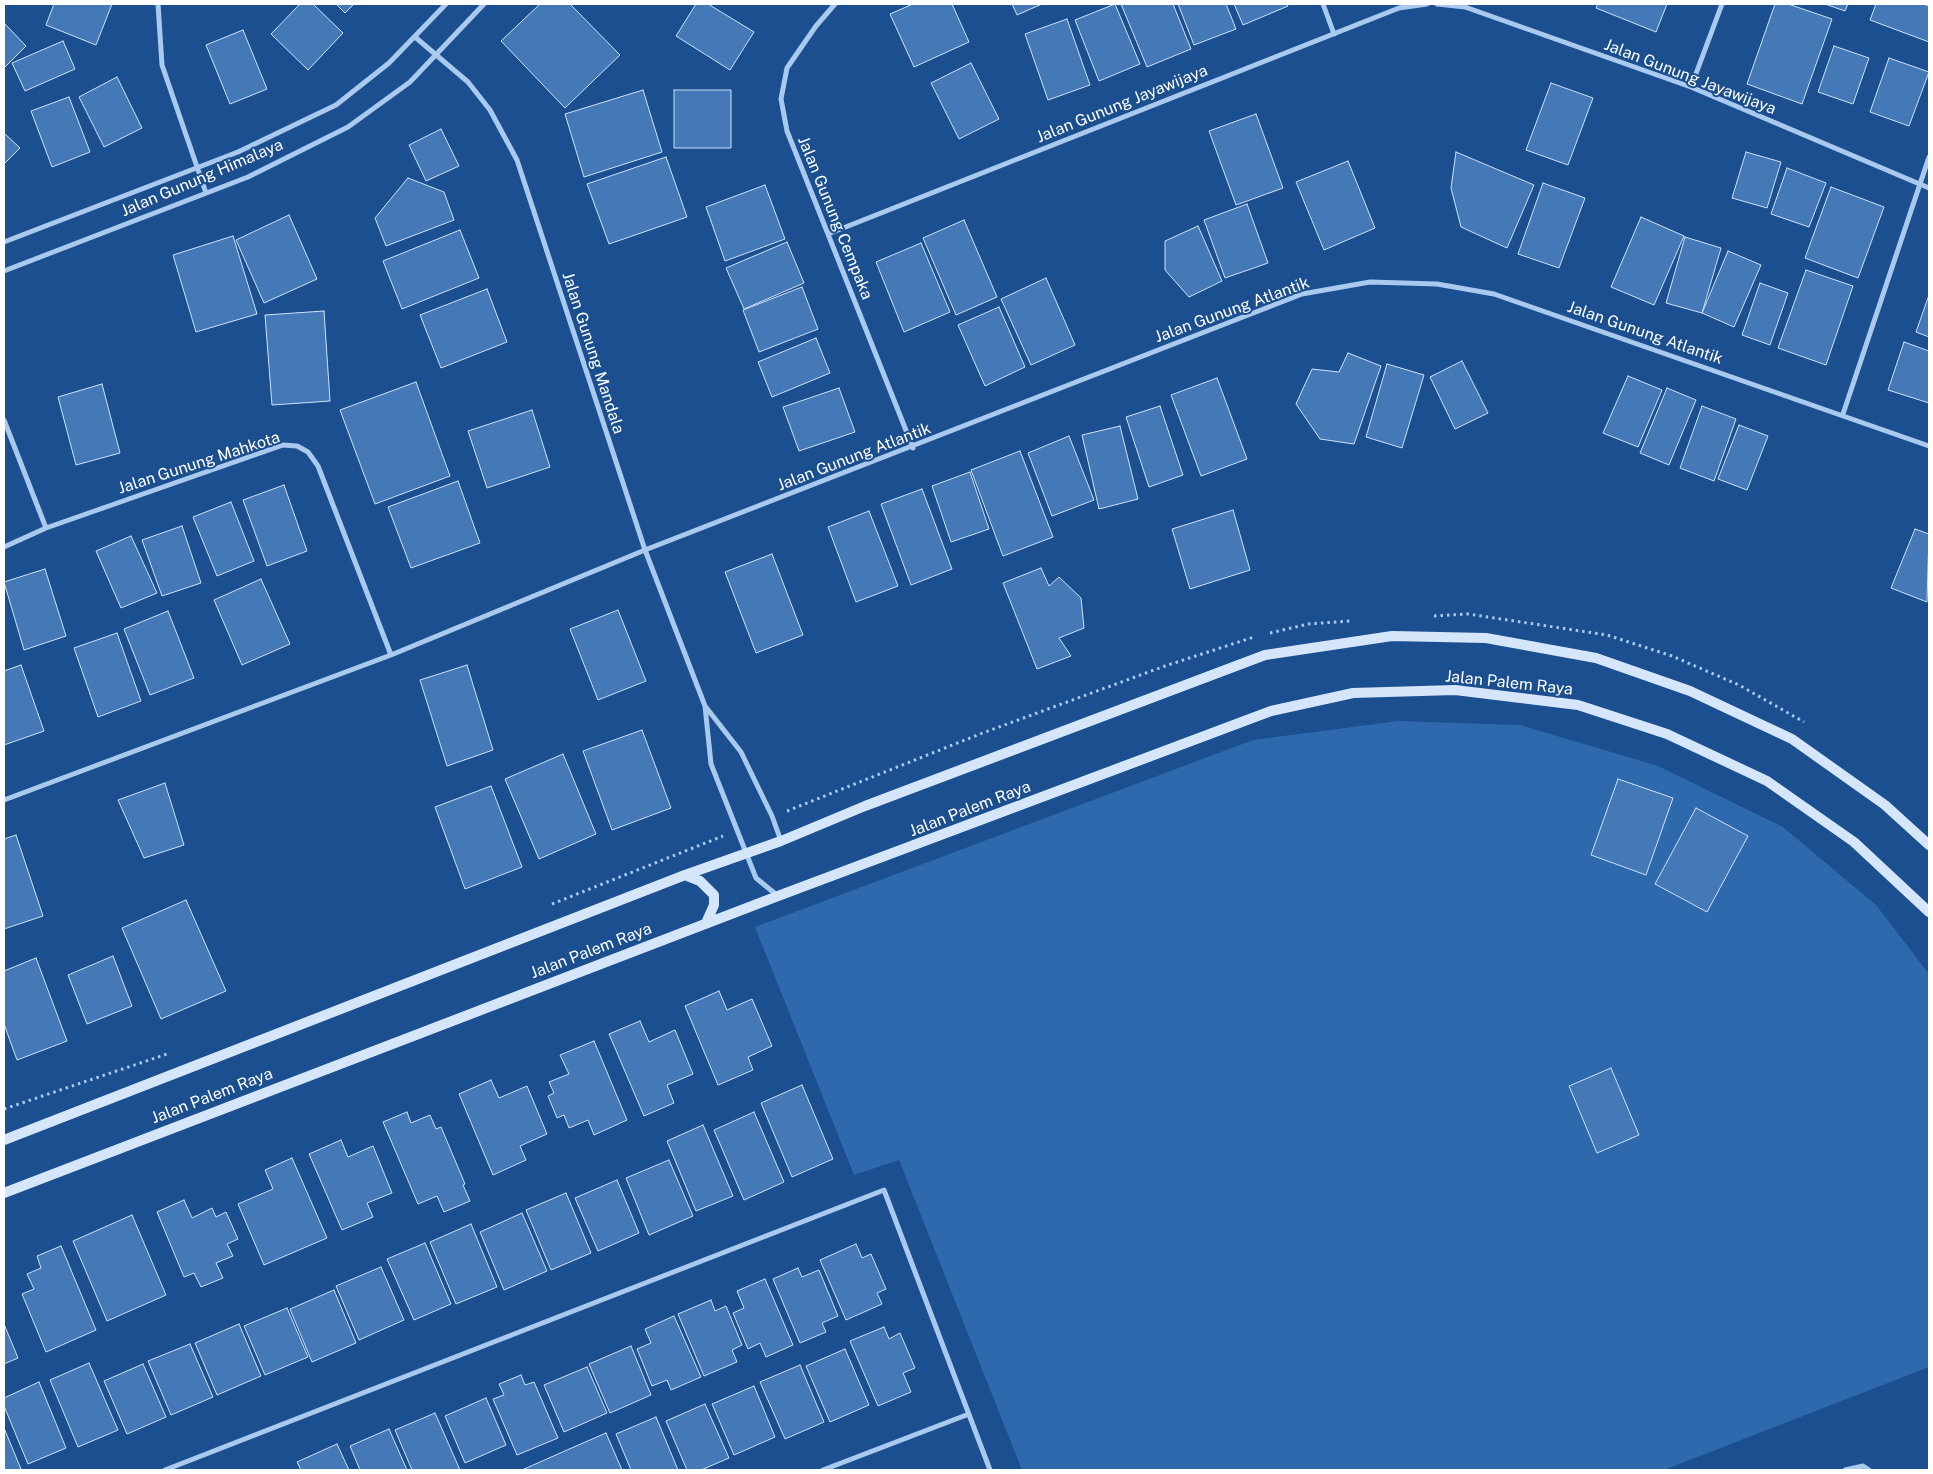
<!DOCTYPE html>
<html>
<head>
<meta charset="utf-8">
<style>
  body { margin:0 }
  #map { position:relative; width:1933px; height:1474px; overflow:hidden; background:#1b4f8f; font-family:"Public Sans",sans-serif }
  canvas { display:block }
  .frame { position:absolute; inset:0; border:5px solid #fff; pointer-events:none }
</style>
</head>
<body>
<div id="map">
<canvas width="1933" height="1474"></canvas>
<div class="frame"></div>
</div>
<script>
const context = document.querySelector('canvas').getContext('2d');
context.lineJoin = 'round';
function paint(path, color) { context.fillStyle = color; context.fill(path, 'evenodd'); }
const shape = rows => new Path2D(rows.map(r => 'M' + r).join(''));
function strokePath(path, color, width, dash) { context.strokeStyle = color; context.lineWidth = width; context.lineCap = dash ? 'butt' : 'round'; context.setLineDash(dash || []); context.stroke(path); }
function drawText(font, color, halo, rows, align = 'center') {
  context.font = font + ' "Public Sans",sans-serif'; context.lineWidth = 4; context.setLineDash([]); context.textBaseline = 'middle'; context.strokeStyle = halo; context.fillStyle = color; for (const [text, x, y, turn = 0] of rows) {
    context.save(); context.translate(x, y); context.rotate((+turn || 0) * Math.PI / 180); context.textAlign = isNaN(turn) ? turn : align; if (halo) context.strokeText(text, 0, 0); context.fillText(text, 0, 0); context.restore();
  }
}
const green = shape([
  [1398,721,1520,725,1658,766,1783,827,1876,905,1929,974,1929,1367,1664,1470,1022,1470,899,1160,854,1175,755,927,1253,740]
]);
const building = shape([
  [54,4,112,4,96,45,46,25,54,4],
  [300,4,313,4,343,33,308,70,271,34,300,4],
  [336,4,354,4,345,13,336,4],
  [540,4,570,4,620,55,565,108,501,41,540,4],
  [696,4,708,4,754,32,730,70,676,36,696,4],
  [913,4,952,4,969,42,914,67,890,14,913,4],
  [1012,4,1042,4,1017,15,1012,4],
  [1115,4,1140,64,1099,81,1075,20,1115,4],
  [1121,4,1173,4,1191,49,1147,67,1121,4],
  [1178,4,1226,4,1236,29,1194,45,1178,4],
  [1234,4,1287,4,1288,6,1243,25,1234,4],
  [1598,4,1667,4,1656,32,1596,8,1598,4],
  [1775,4,1788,4,1832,19,1802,104,1747,84,1775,4],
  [1825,4,1848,4,1845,11,1825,4],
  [1876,4,1923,4,1929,6,1929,42,1870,20,1876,4],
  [1067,19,1090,85,1048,100,1025,34,1067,19],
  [5,24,26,46,4,68,4,26,5,24],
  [243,30,267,89,230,104,206,45,243,30],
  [63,41,75,69,25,91,12,63,63,41],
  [1834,46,1869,58,1853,104,1818,92,1834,46],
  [1889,58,1929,72,1909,126,1870,112,1889,58],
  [971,63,999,119,959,139,931,83,971,63],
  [117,77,142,128,104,147,79,97,117,77],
  [1551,83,1593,98,1568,165,1526,150,1551,83],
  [643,90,662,152,584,177,565,114,643,90],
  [674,90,731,90,731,148,674,148,674,90],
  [69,97,90,152,52,167,31,111,69,97],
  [1256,114,1283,188,1236,205,1209,131,1256,114],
  [441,129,459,166,426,181,409,145,441,129],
  [4,133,20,148,4,164,4,133],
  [1456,152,1534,185,1507,248,1461,227,1451,188,1456,152],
  [1746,152,1781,162,1767,208,1732,198,1746,152],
  [666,157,687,217,609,244,587,184,666,157],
  [1348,161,1375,228,1324,250,1296,182,1348,161],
  [1787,168,1826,183,1809,227,1771,214,1787,168],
  [408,178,444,192,454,220,386,246,375,218,408,178],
  [1543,183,1585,198,1559,268,1518,254,1543,183],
  [765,185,785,239,725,261,706,207,765,185],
  [1831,187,1884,207,1858,278,1805,258,1831,187],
  [1247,204,1268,263,1225,278,1204,220,1247,204],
  [289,215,317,279,264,303,236,240,289,215],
  [1641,217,1684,236,1654,305,1611,287,1641,217],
  [964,220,997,297,956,315,923,238,964,220],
  [1198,226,1222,281,1189,297,1165,270,1165,241,1198,226],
  [460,230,479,278,402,309,383,261,460,230],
  [233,236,257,314,196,332,173,255,233,236],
  [1685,237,1721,248,1702,313,1666,303,1685,237],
  [787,242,804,283,744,309,726,268,787,242],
  [921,243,950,312,904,332,876,262,921,243],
  [1728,251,1761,265,1734,327,1702,313,1728,251],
  [1806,270,1853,286,1826,365,1778,348,1806,270],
  [1046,278,1075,345,1031,365,1001,299,1046,278],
  [1760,283,1788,293,1770,345,1742,335,1760,283],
  [802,287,818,329,759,352,743,310,802,287],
  [487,289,507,342,441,368,420,315,487,289],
  [1929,295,1929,337,1916,332,1929,295],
  [999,307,1025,367,985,386,958,325,999,307],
  [324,311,330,401,272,405,265,315,324,311],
  [816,338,830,373,772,397,758,362,816,338],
  [1904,342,1929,351,1929,403,1888,390,1904,342],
  [1348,353,1381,366,1354,444,1320,439,1296,404,1312,369,1339,372,1348,353],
  [1462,361,1488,413,1455,429,1430,377,1462,361],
  [1387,364,1424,375,1402,448,1366,437,1387,364],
  [1628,376,1662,390,1638,447,1603,433,1628,376],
  [1217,378,1247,459,1201,476,1171,395,1217,378],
  [416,382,450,476,375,504,340,410,416,382],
  [102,384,120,453,76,465,58,397,102,384],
  [839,388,855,432,799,451,783,407,839,388],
  [1667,388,1696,400,1669,465,1640,453,1667,388],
  [1160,406,1183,475,1149,487,1126,417,1160,406],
  [1702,406,1736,419,1714,481,1680,468,1702,406],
  [532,410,550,467,487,488,468,431,532,410],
  [1739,425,1768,436,1747,490,1718,479,1739,425],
  [1120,426,1138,499,1099,509,1082,435,1120,426],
  [1069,436,1094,500,1052,516,1028,453,1069,436],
  [1020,451,1053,537,1003,556,971,470,1020,451],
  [970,472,989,529,951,542,932,486,970,472],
  [458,481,480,543,411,568,388,507,458,481],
  [284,485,307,551,267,566,243,500,284,485],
  [922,489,952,569,911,585,881,504,922,489],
  [231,502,254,561,217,576,193,517,231,502],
  [1233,510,1250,570,1190,589,1172,529,1233,510],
  [869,511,898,586,856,602,828,527,869,511],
  [182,526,201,583,162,596,142,540,182,526],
  [1915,529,1929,534,1927,602,1891,588,1915,529],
  [131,536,157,593,121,608,96,551,131,536],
  [772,554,803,635,756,653,725,572,772,554],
  [1041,568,1049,586,1059,577,1081,598,1084,628,1059,638,1071,656,1037,669,1003,583,1041,568],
  [45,569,66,636,24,650,4,582,45,569],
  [261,579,290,644,242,665,214,600,261,579],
  [618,610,646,681,598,700,570,629,618,610],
  [168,611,194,678,150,695,124,629,168,611],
  [117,633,141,701,98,717,74,648,117,633],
  [21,665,44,731,4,745,4,671,21,665],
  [467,665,493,750,447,766,420,680,467,665],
  [642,730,671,808,612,830,583,751,642,730],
  [563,754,596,834,539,859,505,779,563,754],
  [1618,779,1673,798,1646,875,1591,855,1618,779],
  [165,783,184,845,144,858,118,800,165,783],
  [491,786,522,867,465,889,435,807,491,786],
  [1696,808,1748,836,1707,912,1655,884,1696,808],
  [16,835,43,916,4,929,4,839,16,835],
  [186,900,226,991,161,1019,122,928,186,900],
  [113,956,132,1006,87,1024,68,975,113,956],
  [36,958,67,1041,17,1060,4,1024,4,971,36,958],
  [719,991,727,1010,752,999,772,1046,748,1057,753,1070,718,1085,685,1006,719,991],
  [640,1021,649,1042,675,1030,693,1074,667,1085,674,1103,644,1116,609,1034,640,1021],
  [594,1041,627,1120,594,1135,588,1120,569,1128,564,1115,557,1118,548,1096,554,1093,549,1082,569,1074,560,1055,594,1041],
  [1611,1068,1639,1135,1597,1153,1569,1086,1611,1068],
  [491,1080,499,1098,527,1086,547,1134,520,1146,526,1160,493,1175,459,1094,491,1080],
  [802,1085,833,1159,792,1177,761,1103,802,1085],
  [407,1112,411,1123,430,1115,436,1129,441,1127,465,1184,463,1185,470,1201,444,1212,437,1196,418,1204,383,1122,407,1112],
  [754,1112,784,1182,744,1200,714,1130,754,1112],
  [703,1125,733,1196,696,1211,667,1141,703,1125],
  [341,1140,348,1157,373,1146,392,1193,367,1203,373,1217,342,1230,309,1154,341,1140],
  [292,1158,327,1238,264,1265,238,1204,273,1189,265,1170,292,1158],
  [669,1160,693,1216,649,1235,626,1178,669,1160],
  [617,1180,639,1233,598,1251,575,1198,617,1180],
  [566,1193,591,1253,551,1270,526,1210,566,1193],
  [184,1200,192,1218,212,1208,216,1217,226,1212,238,1239,227,1244,233,1256,216,1263,223,1278,201,1287,194,1273,184,1277,157,1212,184,1200],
  [522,1213,547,1271,504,1290,480,1232,522,1213],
  [132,1215,166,1295,107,1321,73,1241,132,1215],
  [471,1224,497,1287,456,1304,430,1242,471,1224],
  [425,1243,451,1304,414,1320,387,1259,425,1243],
  [856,1244,862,1258,871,1254,886,1289,877,1293,882,1304,846,1320,820,1260,856,1244],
  [61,1246,96,1330,46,1352,22,1294,34,1289,27,1274,41,1268,37,1256,61,1246],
  [381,1267,404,1320,359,1340,336,1286,381,1267],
  [798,1268,802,1277,819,1270,838,1316,822,1323,826,1332,800,1343,773,1279,798,1268],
  [765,1279,793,1345,766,1357,760,1343,748,1349,733,1313,744,1308,737,1291,765,1279],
  [334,1290,356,1343,312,1362,290,1309,334,1290],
  [711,1300,715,1311,726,1306,742,1345,732,1350,737,1362,704,1376,678,1314,711,1300],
  [287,1308,308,1357,265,1375,244,1326,287,1308],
  [674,1316,701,1377,671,1390,667,1380,652,1386,637,1349,651,1343,645,1329,674,1316],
  [4,1324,18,1358,4,1364,4,1324],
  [239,1324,261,1376,217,1395,195,1343,239,1324],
  [884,1327,889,1339,900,1333,915,1368,903,1373,911,1392,878,1406,850,1341,884,1327],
  [190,1344,213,1397,171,1415,148,1361,190,1344],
  [631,1346,651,1395,610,1413,589,1364,631,1346],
  [845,1349,869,1405,830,1422,806,1366,845,1349],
  [89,1363,118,1430,78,1447,50,1380,89,1363],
  [143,1364,166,1417,127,1434,104,1381,143,1364],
  [800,1365,824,1422,785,1439,760,1382,800,1365],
  [587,1367,607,1413,564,1432,544,1385,587,1367],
  [521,1375,525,1385,534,1382,558,1438,517,1455,493,1399,504,1395,499,1384,521,1375],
  [39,1382,66,1448,28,1464,4,1406,4,1398,39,1382],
  [754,1386,775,1437,734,1455,712,1404,754,1386],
  [486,1398,506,1445,465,1463,445,1416,486,1398],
  [705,1404,729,1458,701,1470,687,1470,666,1421,705,1404],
  [435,1413,460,1470,412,1470,395,1430,435,1413],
  [656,1417,678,1470,631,1470,616,1434,656,1417],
  [4,1428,21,1469,17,1470,4,1470,4,1428],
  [389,1429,407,1470,360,1470,350,1446,389,1429],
  [606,1433,622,1470,522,1470,567,1450,606,1433],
  [337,1444,349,1470,301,1470,297,1462,337,1444]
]);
const path = shape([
  [1434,616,1468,614,1607,635,1672,656,1739,685,1804,722],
  [1270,633,1308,624,1350,621],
  [787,811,980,734,1165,666,1254,637],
  [552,904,723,836],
  [4,1109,167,1054]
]);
const street = shape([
  [158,4,162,65,206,193],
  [835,4,816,26,787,68,781,99,787,131,913,448],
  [1323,4,1334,34],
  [1437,4,1465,7,1691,87,1929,188],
  [415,37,468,82,490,110,517,160,645,550,705,706,711,764,756,878,778,896],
  [1691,87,1722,4],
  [828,234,1399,8,1427,4],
  [4,242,238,152,336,105,389,63,446,4],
  [4,271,248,177,348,127,410,82,484,4],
  [1843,414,1929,157],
  [4,420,46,528],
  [4,547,46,528,283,445,297,446,308,452,318,466,391,655],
  [705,706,741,752,772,816,781,841],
  [4,800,391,655,645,550,1302,294,1370,282,1437,284,1494,294,1929,446],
  [165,1470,884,1190,990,1470],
  [823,1470,969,1414],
  [1845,1470,1863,1466,1869,1470]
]);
const secondary = shape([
  [685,875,700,881,714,895,714,905,706,923],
  [4,1140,685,875,781,841,865,806,1265,655,1392,636,1486,638,1596,658,1690,691,1792,739,1885,805,1929,845],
  [4,1193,778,896,1271,711,1353,693,1455,690,1578,705,1667,734,1767,781,1854,842,1929,912]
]);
const streetNames = [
  ["Jalan Gunung Jayawijaya",1690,77,21],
  ["Jalan Gunung Jayawijaya",1122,104,-22],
  ["Jalan Gunung Himalaya",202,178,-23],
  ["Jalan Gunung Cempaka",835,218,68],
  ["Jalan Gunung Atlantik",1232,310,-20],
  ["Jalan Gunung Atlantik",1645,333,19],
  ["Jalan Gunung Mandala",593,353,72],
  ["Jalan Gunung Atlantik",854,457,-21],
  ["Jalan Gunung Mahkota",199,463,-18],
  ["Jalan Palem Raya",1509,683,6],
  ["Jalan Palem Raya",970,809,-21],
  ["Jalan Palem Raya",591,951,-21],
  ["Jalan Palem Raya",212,1096,-21]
];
paint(green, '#2e69ad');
paint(building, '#4478b7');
strokePath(building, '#cfe3fa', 1);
strokePath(path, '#a9c9ee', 3, [2.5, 4]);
strokePath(street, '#a9c9ee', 5);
strokePath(secondary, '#d6e6fa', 10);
drawText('16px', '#fff', '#1b4f8f', streetNames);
</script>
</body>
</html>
